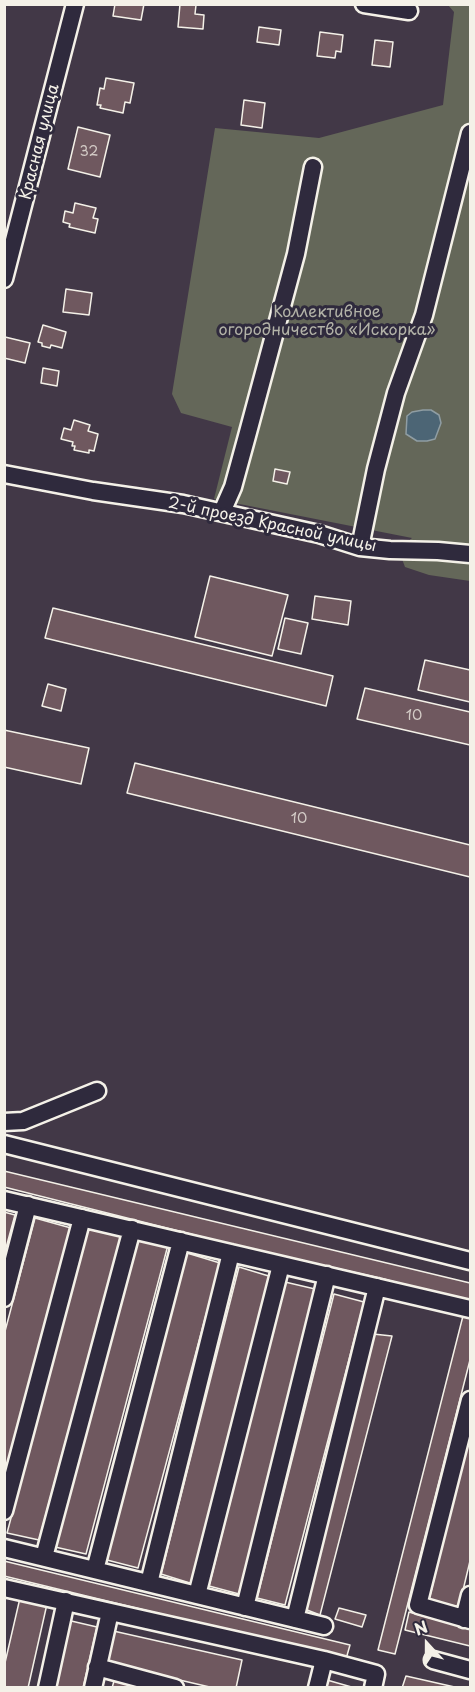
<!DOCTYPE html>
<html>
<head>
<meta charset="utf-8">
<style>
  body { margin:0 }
  #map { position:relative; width:475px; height:1692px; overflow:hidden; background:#423847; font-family:"Playpen Sans",sans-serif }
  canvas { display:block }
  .frame { position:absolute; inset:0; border:6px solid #f4f1e8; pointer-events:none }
  .north { position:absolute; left:397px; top:1614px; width:60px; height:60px; -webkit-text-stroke:4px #2f2a3d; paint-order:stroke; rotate:339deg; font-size:16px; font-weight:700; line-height:24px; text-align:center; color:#f4f1e8 }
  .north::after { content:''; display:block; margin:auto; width:21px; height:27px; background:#f4f1e8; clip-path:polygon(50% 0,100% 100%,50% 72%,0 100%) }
</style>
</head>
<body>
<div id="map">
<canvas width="475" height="1692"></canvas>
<div class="frame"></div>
<div class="north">N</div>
</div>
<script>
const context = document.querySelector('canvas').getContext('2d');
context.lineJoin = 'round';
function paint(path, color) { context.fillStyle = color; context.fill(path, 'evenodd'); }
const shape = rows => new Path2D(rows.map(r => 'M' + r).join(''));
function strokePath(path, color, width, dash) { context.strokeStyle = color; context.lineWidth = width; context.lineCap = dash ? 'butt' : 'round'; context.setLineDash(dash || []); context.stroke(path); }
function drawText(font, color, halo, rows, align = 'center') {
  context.font = font + ' "Playpen Sans",sans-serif'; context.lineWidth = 6; context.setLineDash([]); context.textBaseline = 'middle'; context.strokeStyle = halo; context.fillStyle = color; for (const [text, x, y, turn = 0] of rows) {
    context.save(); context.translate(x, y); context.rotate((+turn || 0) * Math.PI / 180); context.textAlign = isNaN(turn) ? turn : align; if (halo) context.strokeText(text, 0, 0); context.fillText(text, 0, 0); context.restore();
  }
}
const green = shape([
  [448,5,470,5,470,581,429,575,405,567,402,559,405,544,412,538,214,499,232,427,181,413,172,394,215,128,319,138,443,105,454,12]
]);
const water = shape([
  [423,410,431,410,439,415,441,423,435,439,427,441,417,441,406,434,407,416,412,412,423,410]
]);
const building = shape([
  [115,4,144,4,141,20,113,16,115,4],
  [180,4,196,5,195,14,204,15,203,29,178,27,180,4],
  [259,27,281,30,279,45,257,42,259,27],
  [320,32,343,35,341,52,336,51,335,58,317,56,320,32],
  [375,40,393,42,390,67,372,65,375,40],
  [106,78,134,83,130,103,125,102,123,113,100,108,101,105,97,105,100,88,104,89,106,78],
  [244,100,265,103,262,128,241,125,244,100],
  [78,127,110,135,100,177,68,169,78,127],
  [75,203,96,208,93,218,98,219,95,233,69,227,70,224,63,222,65,211,73,213,75,203],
  [66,289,92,293,89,315,63,312,66,289],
  [43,325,66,332,62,348,51,345,50,348,42,346,42,343,38,342,43,325],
  [5,337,30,343,25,363,4,358,5,337],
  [43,368,59,371,57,386,41,383,43,368],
  [74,420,90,425,88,431,98,434,94,451,89,450,89,453,74,450,75,446,72,446,73,442,61,439,64,428,71,430,74,420],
  [275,469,290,472,287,484,273,481,275,469],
  [210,576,288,595,272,656,195,637,210,576],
  [315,596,351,601,348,625,312,619,315,596],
  [53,608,333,676,326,706,45,638,53,608],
  [285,618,308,623,301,654,278,649,285,618],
  [425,660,470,670,470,702,418,690,425,660],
  [48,684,66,689,61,711,42,706,48,684],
  [365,688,470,712,470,745,357,719,365,688],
  [4,730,89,748,81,784,4,767,4,730],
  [135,763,470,845,470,877,127,793,135,763],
  [4,1171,470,1283,470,1303,384,1279,254,1250,4,1187,4,1171],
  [4,1212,15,1215,4,1255,4,1212],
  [35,1218,71,1228,4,1477,4,1335,35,1218],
  [88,1229,121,1236,39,1540,7,1533,88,1229],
  [139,1238,168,1245,86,1554,55,1547,139,1238],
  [187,1253,220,1263,138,1568,107,1560,187,1253],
  [239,1267,272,1277,193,1584,161,1574,239,1267],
  [285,1282,315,1289,239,1594,209,1586,285,1282],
  [334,1294,364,1302,285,1605,257,1598,334,1294],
  [464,1312,470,1314,470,1360,395,1654,378,1650,464,1312],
  [373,1334,392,1336,320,1615,302,1608,373,1334],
  [470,1430,470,1561,459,1607,429,1600,470,1430],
  [4,1561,350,1645,346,1659,4,1576,4,1561],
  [20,1598,47,1604,28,1688,4,1688,4,1667,20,1598],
  [339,1608,366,1615,362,1627,335,1619,339,1608],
  [409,1612,470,1629,470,1646,405,1630,409,1612],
  [67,1620,97,1627,83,1688,51,1688,67,1620],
  [109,1630,242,1660,236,1688,214,1688,102,1662,109,1630],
  [406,1676,459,1688,402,1688,406,1676],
  [327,1680,355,1688,325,1688,327,1680],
  [114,1681,140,1688,112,1688,114,1681]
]);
const minor = shape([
  [364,4,409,11],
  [4,279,75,4],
  [4,474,93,491,183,504,319,534,360,547,390,550,438,551,470,554],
  [222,512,233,487,247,436,296,254,313,167],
  [360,547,376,469,396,393,424,315,470,133],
  [4,1122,23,1121,97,1091],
  [4,1144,470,1261],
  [4,1200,470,1309],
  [4,1298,28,1205],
  [470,1400,418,1605,470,1620],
  [4,1511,82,1218],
  [4,1548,324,1626],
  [44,1557,132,1229],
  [95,1570,181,1241],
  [149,1583,231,1253],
  [4,1588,324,1660,376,1674,373,1688],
  [197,1595,281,1265],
  [245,1607,327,1275],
  [295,1619,377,1287],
  [464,1619,470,1595],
  [433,1660,470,1670],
  [97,1667,175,1688],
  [47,1688,66,1601],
  [93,1688,110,1612],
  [317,1688,324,1660]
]);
const numberNames = [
  ["32",89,152],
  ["10",414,716],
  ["10",299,819]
];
const streetNames = [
  ["Красная улица",40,142,-76],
  ["2-й проезд Красной улицы",272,525,12]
];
const parkNames = [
  ["Коллективное",327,313],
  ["огородничество «Искорка»",327,331]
];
paint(green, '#646759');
paint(water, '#4c6575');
strokePath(water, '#8f9da3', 1.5);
paint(building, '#6f585f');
strokePath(building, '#f4f1e8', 1.5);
strokePath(minor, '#f4f1e8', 21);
strokePath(minor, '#2f2a3d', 16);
drawText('14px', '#d3cbc6', null, numberNames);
drawText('16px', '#f4f1e8', '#2f2a3d', streetNames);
drawText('16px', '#b3b3a8', '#2f2a3d', parkNames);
</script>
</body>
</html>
